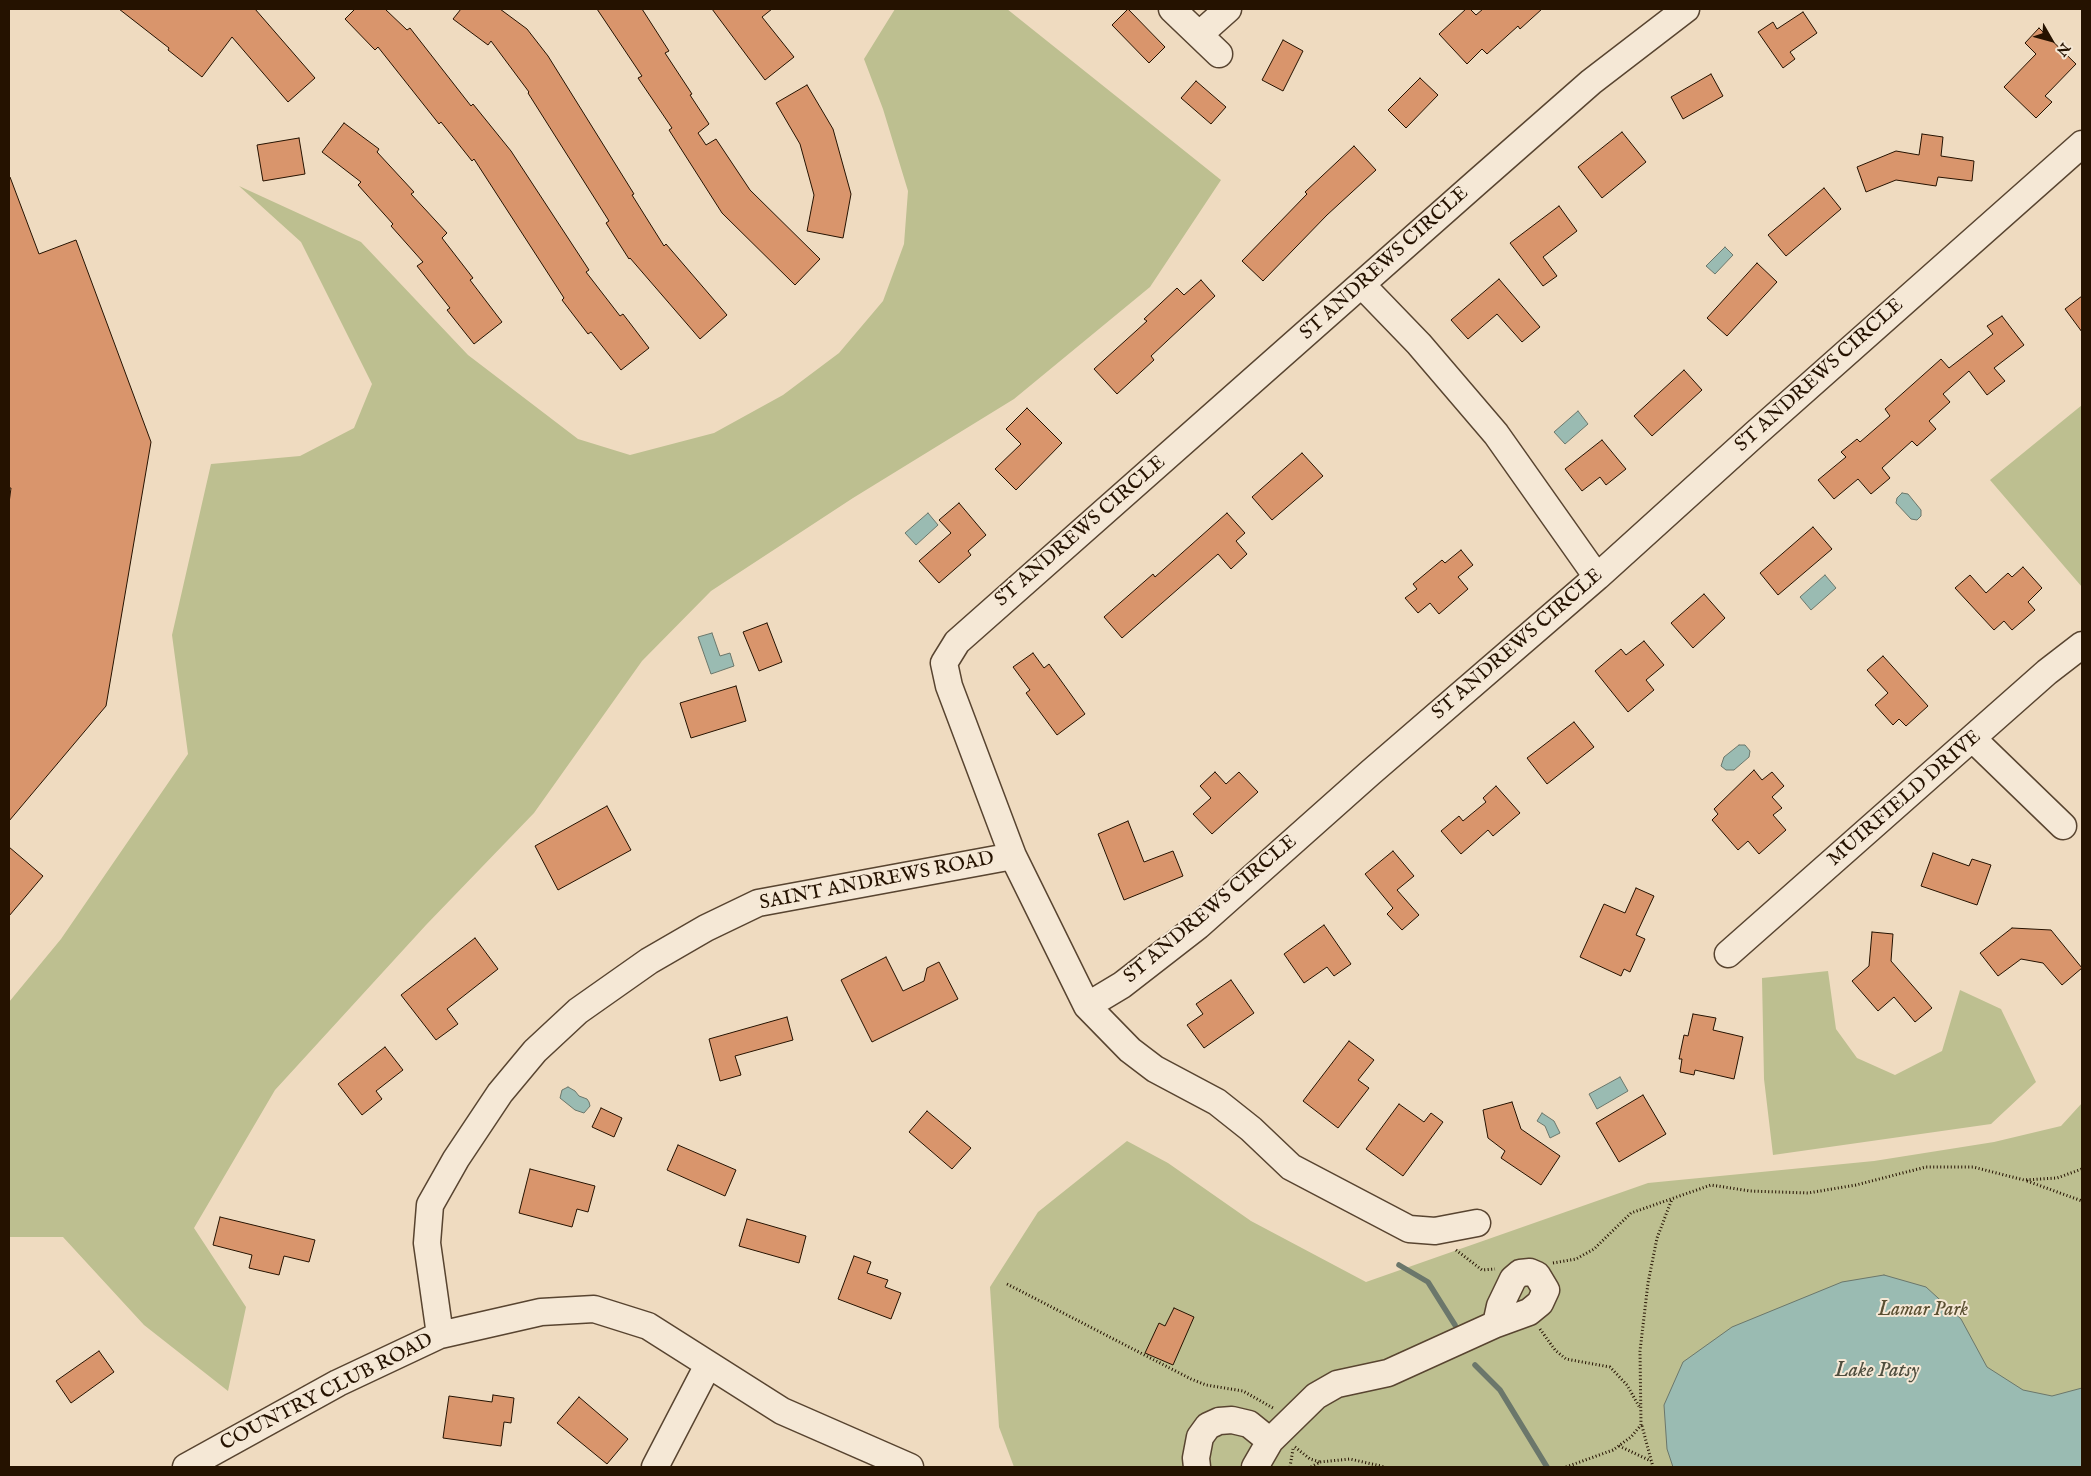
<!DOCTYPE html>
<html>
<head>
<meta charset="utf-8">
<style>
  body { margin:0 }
  #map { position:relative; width:2091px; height:1476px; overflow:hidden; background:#efdbc0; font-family:"IM FELL English",serif }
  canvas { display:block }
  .frame { position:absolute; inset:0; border:10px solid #251200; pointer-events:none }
  .north { position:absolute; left:2026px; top:15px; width:50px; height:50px; -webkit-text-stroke:4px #f5e8d6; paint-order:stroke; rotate:128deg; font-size:14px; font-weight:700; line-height:20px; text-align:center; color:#251200 }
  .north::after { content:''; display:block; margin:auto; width:18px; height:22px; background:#251200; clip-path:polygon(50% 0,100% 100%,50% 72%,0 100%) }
</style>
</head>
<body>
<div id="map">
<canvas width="2091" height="1476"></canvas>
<div class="frame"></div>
<div class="north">N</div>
</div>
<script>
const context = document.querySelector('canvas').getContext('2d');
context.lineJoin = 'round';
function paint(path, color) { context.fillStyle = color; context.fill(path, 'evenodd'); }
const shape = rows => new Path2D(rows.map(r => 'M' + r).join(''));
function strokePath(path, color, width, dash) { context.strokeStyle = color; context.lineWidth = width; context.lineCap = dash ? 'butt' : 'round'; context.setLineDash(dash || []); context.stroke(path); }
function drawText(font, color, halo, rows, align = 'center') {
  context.font = font + ' "IM FELL English",serif'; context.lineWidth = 4; context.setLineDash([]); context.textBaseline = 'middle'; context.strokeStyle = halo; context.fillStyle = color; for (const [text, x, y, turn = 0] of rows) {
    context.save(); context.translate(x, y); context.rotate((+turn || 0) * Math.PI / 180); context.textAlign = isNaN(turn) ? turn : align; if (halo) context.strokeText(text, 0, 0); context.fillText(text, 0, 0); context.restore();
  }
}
const green = shape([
  [895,9,1007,9,1221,180,1150,287,1014,399,853,498,711,591,642,661,534,813,426,925,275,1090,194,1228,246,1307,228,1391,144,1325,63,1237,9,1237,9,1002,61,939,188,754,172,635,211,464,300,456,354,428,372,384,301,242,239,186,361,242,468,355,578,439,630,455,714,433,783,395,839,353,883,301,904,244,908,191,883,109,864,59],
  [2082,405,2082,587,1990,480],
  [1828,971,1836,1029,1857,1058,1895,1075,1942,1051,1960,990,2001,1009,2036,1082,1991,1124,1773,1155,1764,1079,1762,978],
  [2082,1103,2082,1467,1014,1467,999,1427,990,1287,1038,1212,1127,1141,1168,1163,1251,1221,1366,1282,1648,1183,1874,1161,1994,1142,2061,1126]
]);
const water = shape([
  [1725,247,1733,255,1715,274,1706,266,1725,247],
  [1578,411,1588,424,1565,444,1554,432,1578,411],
  [1902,493,1908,494,1921,510,1921,516,1917,520,1911,519,1896,503,1897,498,1902,493],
  [928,513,938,525,916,545,905,533,928,513],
  [1825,575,1836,588,1811,610,1800,597,1825,575],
  [712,633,720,656,730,653,734,666,711,674,698,637,712,633],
  [1739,745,1745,745,1750,751,1749,757,1734,770,1726,770,1721,766,1724,757,1739,745],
  [1620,1077,1628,1091,1597,1109,1589,1094,1620,1077],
  [568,1087,575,1091,579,1096,587,1099,589,1102,590,1106,584,1113,575,1110,560,1098,562,1090,568,1087],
  [1542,1113,1554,1121,1560,1133,1550,1138,1545,1126,1537,1121,1542,1113],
  [1884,1275,1926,1287,1961,1319,1987,1367,2023,1390,2052,1396,2082,1388,2082,1467,1673,1467,1667,1449,1664,1405,1683,1362,1732,1327,1842,1282,1884,1275]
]);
const stream = shape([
  [1399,1265,1428,1282,1455,1325],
  [1475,1365,1500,1390,1547,1467]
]);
const building = shape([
  [119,9,255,9,315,78,288,102,232,37,202,77,168,50,169,48,119,9],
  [355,9,385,9,407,30,410,28,471,106,473,104,511,151,589,270,586,272,620,316,623,314,649,348,621,370,591,332,588,334,562,300,564,298,474,159,472,161,441,122,439,124,378,47,375,50,345,19,355,9],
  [461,9,500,9,527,29,548,56,634,194,632,195,664,246,666,244,727,315,700,339,630,258,629,259,606,223,609,221,528,93,529,92,491,41,488,45,453,19,461,9],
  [597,9,642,9,669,51,665,53,692,94,690,95,709,124,698,133,706,145,716,139,750,190,820,259,795,285,722,213,669,130,672,128,638,78,642,76,597,9],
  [712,9,772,9,762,17,794,57,765,80,712,9],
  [1128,9,1165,47,1149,63,1112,25,1128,9],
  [1466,9,1470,9,1476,15,1483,9,1542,9,1520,29,1518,26,1487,54,1482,49,1467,64,1439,34,1466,9],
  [1803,12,1817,33,1790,52,1795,59,1783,68,1758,32,1773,22,1777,29,1803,12],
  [2039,28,2076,64,2045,96,2052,102,2036,118,2004,87,2036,54,2025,43,2039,28],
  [1283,40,1303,51,1283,91,1262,80,1283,40],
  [1711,74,1723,96,1683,119,1671,97,1711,74],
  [1420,78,1438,95,1406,128,1388,110,1420,78],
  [1196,81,1226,107,1211,124,1181,98,1196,81],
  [807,85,833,129,851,194,843,238,807,231,814,195,800,144,776,103,807,85],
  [344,123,379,149,377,152,414,192,411,194,447,233,442,238,473,278,470,280,502,322,474,344,447,310,450,308,417,266,423,262,391,226,393,224,358,185,361,182,322,152,344,123],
  [1622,132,1646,162,1602,198,1578,167,1622,132],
  [1922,134,1943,137,1941,156,1974,161,1972,181,1938,177,1936,186,1896,180,1866,192,1857,167,1896,151,1919,155,1922,134],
  [299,138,305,174,263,181,257,145,299,138],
  [1354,146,1376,170,1327,215,1263,281,1242,261,1307,194,1305,192,1354,146],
  [9,177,10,177,39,254,76,240,151,442,106,706,9,821,9,503,11,488,9,488,9,177],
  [1824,188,1841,209,1786,256,1768,235,1824,188],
  [1559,206,1577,231,1543,257,1557,276,1543,286,1510,243,1559,206],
  [1757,263,1777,282,1727,336,1707,318,1757,263],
  [1499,279,1540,327,1522,342,1497,314,1468,339,1451,320,1499,279],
  [1201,280,1215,296,1151,356,1154,360,1117,394,1094,369,1147,321,1144,319,1177,288,1184,295,1201,280],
  [2082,296,2082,332,2065,309,2082,296],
  [2002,316,2024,345,1994,368,2005,381,1987,395,1969,371,1943,394,1950,402,1929,421,1936,429,1917,446,1912,441,1882,468,1890,478,1871,494,1858,479,1834,499,1818,480,1846,457,1841,452,1857,439,1860,442,1890,416,1885,409,1941,359,1949,368,1993,334,1987,326,2002,316],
  [1684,370,1702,390,1652,436,1634,416,1684,370],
  [1027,408,1062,443,1016,490,995,469,1021,444,1006,429,1027,408],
  [1602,440,1626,469,1606,485,1600,477,1582,491,1565,469,1602,440],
  [1302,453,1323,476,1272,520,1252,497,1302,453],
  [959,503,986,535,968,551,971,555,939,583,919,561,951,533,939,520,959,503],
  [1227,513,1245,533,1236,541,1247,554,1231,569,1218,554,1122,638,1104,617,1153,574,1155,577,1227,513],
  [1813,527,1832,549,1778,595,1760,573,1813,527],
  [1461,550,1473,565,1458,577,1468,589,1439,614,1430,603,1418,613,1405,598,1417,589,1413,584,1442,560,1445,563,1461,550],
  [2023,567,2042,588,2028,602,2035,610,2012,630,2004,621,1994,630,1955,588,1970,575,1986,593,2008,573,2012,577,2023,567],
  [1704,594,1725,618,1693,648,1671,623,1704,594],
  [767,623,782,662,759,671,743,632,767,623],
  [1644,641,1664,665,1646,680,1654,690,1628,712,1595,671,1621,649,1626,655,1644,641],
  [1033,653,1044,668,1049,664,1085,714,1057,735,1026,693,1030,690,1013,667,1033,653],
  [1883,656,1928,706,1906,726,1899,719,1893,725,1875,705,1888,693,1867,670,1883,656],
  [736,686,746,721,691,738,680,703,736,686],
  [1574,722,1594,747,1547,784,1527,758,1574,722],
  [1754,770,1762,780,1772,772,1784,786,1772,797,1782,808,1773,815,1786,830,1759,854,1748,841,1738,850,1712,820,1718,814,1714,809,1754,770],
  [1215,772,1226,784,1239,772,1258,792,1212,834,1193,814,1211,798,1200,786,1215,772],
  [1496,786,1520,813,1493,836,1488,830,1461,854,1441,831,1459,816,1463,821,1486,802,1483,798,1496,786],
  [607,806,631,850,558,890,535,846,607,806],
  [1128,821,1144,862,1173,851,1183,876,1124,900,1098,834,1128,821],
  [9,847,43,876,9,916,9,847],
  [1393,851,1414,876,1397,890,1419,915,1402,930,1387,914,1393,908,1365,874,1393,851],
  [1933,853,1969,866,1972,859,1991,865,1977,905,1921,886,1933,853],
  [1636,888,1654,896,1636,935,1645,939,1630,972,1624,969,1621,976,1580,957,1604,904,1625,913,1636,888],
  [1324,925,1351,964,1334,976,1327,967,1304,983,1284,954,1324,925],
  [2012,928,2051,930,2082,968,2062,985,2043,963,2021,959,1998,976,1980,953,2012,928],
  [1872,932,1893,934,1891,961,1932,1008,1915,1022,1894,997,1878,1011,1852,981,1869,966,1872,932],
  [475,938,498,969,447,1009,458,1024,436,1040,401,995,475,938],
  [886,957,903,991,924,981,927,968,939,962,958,999,872,1042,841,980,886,957],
  [1231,980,1254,1013,1204,1048,1187,1025,1203,1014,1196,1004,1231,980],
  [1693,1014,1716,1018,1713,1030,1743,1037,1734,1079,1695,1070,1694,1075,1680,1072,1682,1059,1679,1059,1684,1035,1688,1036,1693,1014],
  [787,1017,793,1040,735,1056,741,1075,720,1081,709,1039,787,1017],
  [1349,1041,1374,1060,1358,1080,1369,1088,1338,1128,1303,1101,1349,1041],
  [385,1047,403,1070,376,1091,382,1099,362,1115,338,1084,385,1047],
  [1643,1095,1666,1134,1619,1162,1596,1123,1643,1095],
  [1512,1102,1521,1129,1560,1156,1541,1185,1501,1158,1505,1151,1488,1138,1483,1110,1512,1102],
  [1399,1104,1424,1122,1431,1113,1443,1122,1403,1176,1366,1149,1399,1104],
  [601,1108,622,1118,614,1137,592,1127,601,1108],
  [927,1111,971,1148,952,1169,909,1132,927,1111],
  [678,1145,736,1170,725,1196,667,1170,678,1145],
  [530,1169,595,1186,588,1212,577,1209,572,1227,519,1213,530,1169],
  [220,1217,315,1240,309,1262,284,1256,279,1275,249,1268,252,1255,213,1245,220,1217],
  [747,1219,806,1236,799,1263,739,1246,747,1219],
  [854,1256,871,1262,867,1273,888,1280,885,1287,901,1293,891,1319,838,1299,854,1256],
  [1174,1308,1194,1317,1173,1365,1145,1353,1159,1323,1165,1326,1174,1308],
  [99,1351,114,1372,71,1403,56,1381,99,1351],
  [493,1395,514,1398,511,1423,504,1422,501,1446,443,1438,449,1396,492,1402,493,1395],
  [579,1397,628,1439,607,1464,557,1423,579,1397]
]);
const path = shape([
  [2027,1181,2082,1201],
  [1456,1250,1482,1270,1495,1269],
  [1553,1263,1576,1259,1594,1249,1631,1213,1711,1185,1750,1191,1808,1193,1856,1185,1926,1167,1973,1167,2024,1180,2057,1178,2082,1169],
  [1007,1284,1191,1379,1206,1385,1243,1391,1273,1408],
  [1540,1329,1555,1350,1566,1359,1610,1367,1627,1385,1640,1408],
  [1642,1426,1653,1467],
  [1619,1446,1651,1461],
  [1295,1447,1310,1459,1320,1462],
  [1290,1467,1293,1449],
  [1311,1467,1320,1462,1350,1459,1385,1467],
  [1566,1467,1613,1450,1631,1437,1641,1425,1640,1351,1648,1283,1657,1238,1672,1199]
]);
const minor = shape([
  [1172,9,1219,54],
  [1686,9,1591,82,1476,183,957,642,944,663,949,686,1013,856,1087,1006,1122,985,1198,926,1370,773,1597,577,1755,434,2082,144],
  [1200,34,1228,9],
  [1362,285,1419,344,1496,434,1597,577],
  [1973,739,2063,826],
  [1728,954,2047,672,2082,645],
  [1087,1006,1130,1050,1155,1069,1217,1102,1251,1129,1291,1167,1409,1229,1435,1231,1477,1223],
  [440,1335,427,1243,430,1205,456,1159,500,1093,535,1051,578,1011,649,961,706,928,758,903,1013,856],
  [186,1467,338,1383,440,1335,541,1312,594,1309,648,1326,782,1411,910,1467],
  [655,1467,708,1365],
  [1197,1467,1196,1458,1200,1437,1208,1426,1219,1421,1232,1420,1249,1424,1270,1441],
  [1255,1467,1270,1441,1316,1396,1337,1384,1388,1373,1496,1324,1529,1312,1540,1303,1546,1290,1537,1275,1530,1272,1520,1273,1513,1279,1500,1306,1496,1324]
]);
const streetNames = [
  ["ST ANDREWS CIRCLE",1385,264,-42],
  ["ST ANDREWS CIRCLE",1820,376,-42],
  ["ST ANDREWS CIRCLE",1081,532,-41],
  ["ST ANDREWS CIRCLE",1518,645,-41],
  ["MUIRFIELD DRIVE",1905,799,-41],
  ["SAINT ANDREWS ROAD",877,882,-11],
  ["ST ANDREWS CIRCLE",1211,910,-40],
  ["COUNTRY CLUB ROAD",327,1393,-27]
];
const parkNames = [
  ["Lamar Park",1923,1311]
];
const waterNames = [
  ["Lake Patsy",1877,1372]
];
paint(green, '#bdbf90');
paint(water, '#9abbb2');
strokePath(water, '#6b776b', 1);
strokePath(stream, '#6b776b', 5.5);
paint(building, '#d9956c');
strokePath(building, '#251200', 1);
strokePath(minor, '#584430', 29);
strokePath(path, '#251200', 3, [1, 2.5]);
strokePath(minor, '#f5e8d6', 26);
drawText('20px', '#251200', '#f5e8d6', streetNames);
drawText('italic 20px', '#5a4f32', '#f5e8d6', parkNames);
drawText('italic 21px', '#4e4d3e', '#f5e8d6', waterNames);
</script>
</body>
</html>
